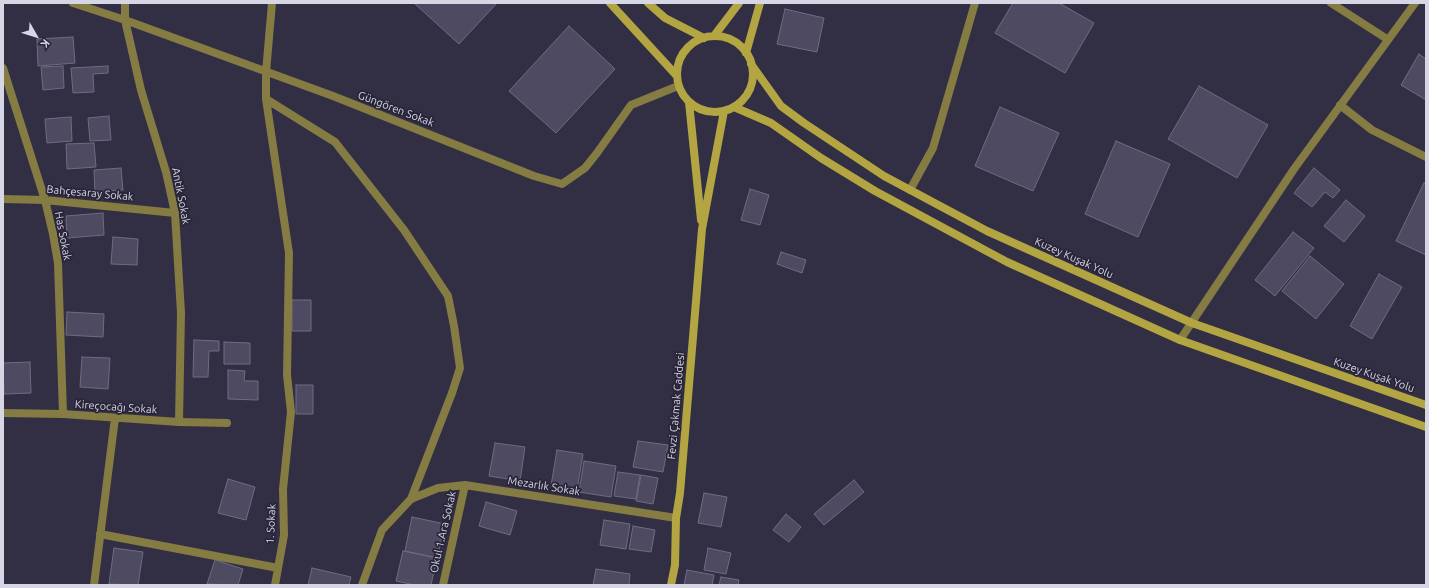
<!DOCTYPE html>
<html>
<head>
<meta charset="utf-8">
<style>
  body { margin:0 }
  #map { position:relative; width:1429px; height:588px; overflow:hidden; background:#322f44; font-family:Ubuntu,sans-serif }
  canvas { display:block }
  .frame { position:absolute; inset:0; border:4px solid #d7d6e4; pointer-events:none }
  .north { position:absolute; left:16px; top:16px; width:40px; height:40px; -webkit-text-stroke:3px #282539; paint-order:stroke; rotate:129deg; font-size:11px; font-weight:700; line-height:16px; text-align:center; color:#d7d6e4 }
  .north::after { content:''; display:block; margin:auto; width:14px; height:18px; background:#d7d6e4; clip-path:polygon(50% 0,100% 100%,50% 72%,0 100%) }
</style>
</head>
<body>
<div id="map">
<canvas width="1429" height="588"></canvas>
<div class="frame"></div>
<div class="north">K</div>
</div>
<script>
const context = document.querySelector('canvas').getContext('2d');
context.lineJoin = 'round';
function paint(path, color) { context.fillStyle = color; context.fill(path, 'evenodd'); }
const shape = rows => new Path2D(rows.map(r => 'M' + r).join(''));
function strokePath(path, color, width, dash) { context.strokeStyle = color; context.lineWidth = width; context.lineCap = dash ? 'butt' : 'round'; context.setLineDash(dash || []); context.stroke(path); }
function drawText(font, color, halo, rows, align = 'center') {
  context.font = font + ' Ubuntu,sans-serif'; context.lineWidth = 3.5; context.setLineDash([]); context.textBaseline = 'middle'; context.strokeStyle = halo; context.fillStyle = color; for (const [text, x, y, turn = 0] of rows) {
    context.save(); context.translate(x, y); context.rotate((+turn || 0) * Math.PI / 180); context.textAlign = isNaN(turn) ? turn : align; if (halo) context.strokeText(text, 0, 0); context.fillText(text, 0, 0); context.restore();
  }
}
const building = shape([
  [414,3,497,3,459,44,414,3],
  [1013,3,1059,3,1094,23,1065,73,995,33,1013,3],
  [785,9,824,18,817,52,777,44,785,9],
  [569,26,615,69,556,133,509,91,569,26],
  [73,37,75,63,38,66,37,39,73,37],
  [1419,54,1426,59,1426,100,1401,85,1419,54],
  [63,66,64,88,43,90,41,67,63,66],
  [108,66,108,73,93,74,94,92,73,93,71,68,108,66],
  [1199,86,1268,125,1237,178,1168,139,1199,86],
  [1000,107,1059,133,1033,191,975,166,1000,107],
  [109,116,111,140,90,141,88,118,109,116],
  [71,117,72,141,47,143,45,119,71,117],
  [1116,141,1170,164,1138,237,1085,214,1116,141],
  [94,143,96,167,67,169,66,144,94,143],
  [121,168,123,190,95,192,94,170,121,168],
  [1314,168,1340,190,1333,198,1325,192,1312,207,1294,193,1314,168],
  [1424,183,1426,184,1426,255,1396,241,1424,183],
  [750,189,769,195,760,225,741,220,750,189],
  [1346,200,1365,216,1344,242,1324,226,1346,200],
  [103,213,104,235,67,238,66,216,103,213],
  [1293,232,1314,248,1275,296,1255,280,1293,232],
  [113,237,138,239,137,265,111,264,113,237],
  [781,252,806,260,802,273,777,264,781,252],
  [1310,256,1344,284,1316,319,1282,291,1310,256],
  [1379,274,1402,287,1372,339,1350,326,1379,274],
  [292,300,311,300,311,331,292,331,292,300],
  [67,312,104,314,103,337,66,335,67,312],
  [194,340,219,341,219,351,209,351,208,377,193,377,194,340],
  [224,342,250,343,250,364,224,364,224,342],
  [82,357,110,358,108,389,80,387,82,357],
  [30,362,31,393,4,394,3,363,30,362],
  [228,370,245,371,244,381,258,381,258,400,228,399,228,370],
  [296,385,313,385,313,414,296,414,296,385],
  [638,441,668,445,663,472,633,467,638,441],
  [495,443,525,447,520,481,489,476,495,443],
  [557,450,583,454,577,490,551,486,557,450],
  [584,461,616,466,611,497,579,492,584,461],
  [618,472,640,475,636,499,614,496,618,472],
  [641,475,658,478,653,504,636,501,641,475],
  [228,479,255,487,246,520,218,513,228,479],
  [854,480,864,492,824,525,814,514,854,480],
  [704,493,727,497,721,527,698,523,704,493],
  [486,502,517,511,510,535,479,526,486,502],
  [786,514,801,527,789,542,773,530,786,514],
  [412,517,445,524,437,558,405,551,412,517],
  [604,520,630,524,626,549,600,545,604,520],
  [633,526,655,530,651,552,629,549,633,526],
  [114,548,143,552,138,585,109,584,114,548],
  [708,548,731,553,726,574,704,570,708,548],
  [403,551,437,558,431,585,415,585,396,581,403,551],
  [215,560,243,569,238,585,207,584,215,560],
  [312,568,351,577,349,585,308,585,312,568],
  [596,569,630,574,629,585,593,585,596,569],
  [687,570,714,575,712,585,684,585,687,570],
  [721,577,739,580,738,585,719,585,721,577]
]);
const lane = shape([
  [179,422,227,423]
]);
const street = shape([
  [73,3,125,20,333,96,534,176,562,184,585,168,597,153,631,105,678,86],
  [272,3,266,72,266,99,289,253,287,375,291,412,283,489,284,535,275,585],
  [1331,3,1387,39],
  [3,68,45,200,53,234,58,263,63,414],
  [266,99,335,142,404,230,448,296,454,326,460,368,452,393,411,499],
  [1340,105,1372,130,1426,157],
  [910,190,933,148,975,3],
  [3,199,45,200,175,213],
  [1180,340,1294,169,1415,3],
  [3,413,63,414,179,422,181,313,175,213,166,172,141,90,125,20,125,3],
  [100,534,278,568],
  [94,585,115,418],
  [362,585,382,530,411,499,438,488,465,485,676,518],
  [443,585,465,485]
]);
const secondary = shape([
  [610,3,677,76],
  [648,3,665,18,704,38],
  [714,36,739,3],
  '677 74a38 38 0 1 1 76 0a38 38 0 1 1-76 0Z',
  [746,53,760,3],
  [751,64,781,106,804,123,884,176,987,231,1192,323,1426,405],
  [689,102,701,220],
  [734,107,771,123,821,158,875,191,1007,262,1180,340,1426,427],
  [671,585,675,565,676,518,680,493,702,229,724,111]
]);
const streetNames = [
  ["Güngören Sokak",396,109,21],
  ["Bahçesaray Sokak",90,193,5],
  ["Antik Sokak",181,196,79],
  ["Has Sokak",63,236,79],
  ["Kuzey Kuşak Yolu",1074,258,24],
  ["Kuzey Kuşak Yolu",1374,375,19],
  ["Fevzi Çakmak Caddesi",676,406,-85],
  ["Kireçocağı Sokak",116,407,4],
  ["Mezarlık Sokak",544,486,9],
  ["1. Sokak",271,524,-87],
  ["Okul 1.Ara Sokak",443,532,-77]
];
paint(building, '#4d4a61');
strokePath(building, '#6e6c84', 1);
strokePath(lane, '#847c42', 8);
strokePath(street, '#847c42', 8);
strokePath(secondary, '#b2a542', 8);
drawText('11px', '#d7d6e4', '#282539', streetNames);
</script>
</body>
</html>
